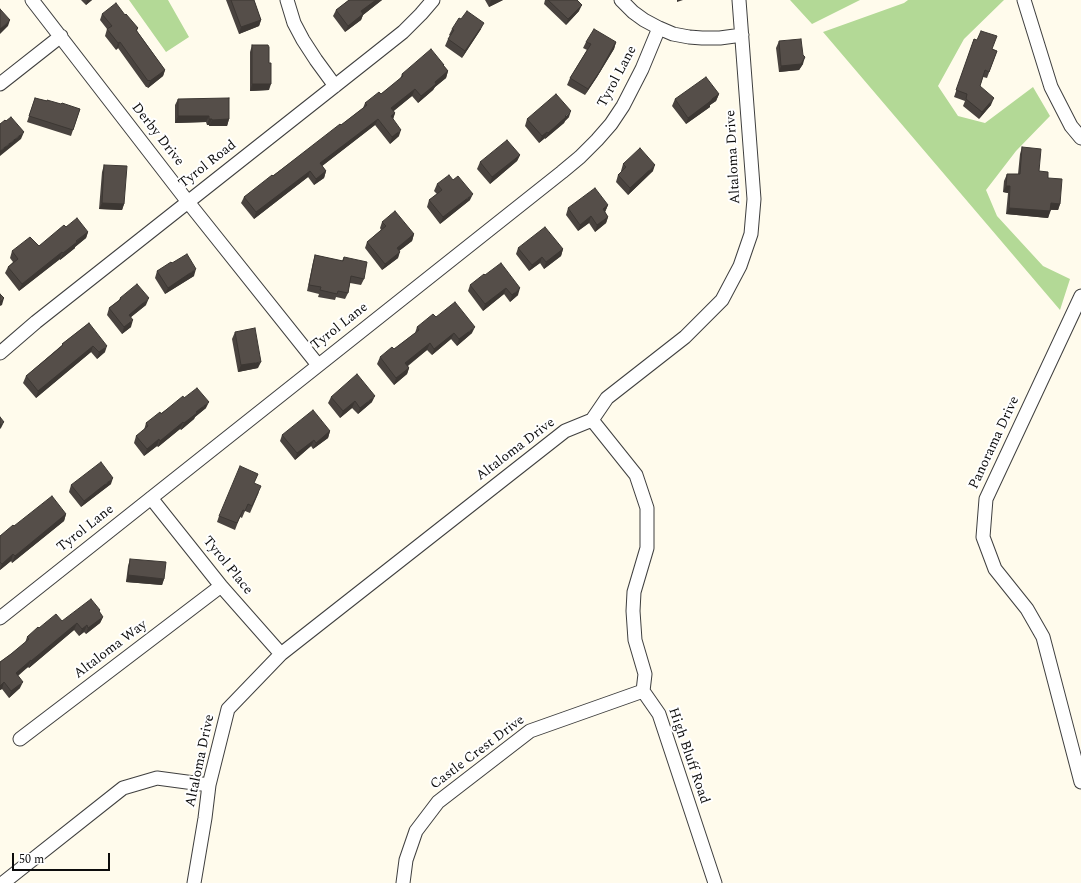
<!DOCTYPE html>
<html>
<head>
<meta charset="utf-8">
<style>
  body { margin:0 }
  #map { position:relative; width:1081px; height:883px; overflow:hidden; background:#fffbec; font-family:Spectral,serif }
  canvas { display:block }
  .scale { position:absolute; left:12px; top:853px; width:98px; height:18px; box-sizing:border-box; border:2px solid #0c0c0c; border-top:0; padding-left:5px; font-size:12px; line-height:14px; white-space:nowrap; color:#0c0c0c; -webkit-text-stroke:3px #fff; paint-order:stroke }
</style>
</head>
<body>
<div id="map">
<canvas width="1081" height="883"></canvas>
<div class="scale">50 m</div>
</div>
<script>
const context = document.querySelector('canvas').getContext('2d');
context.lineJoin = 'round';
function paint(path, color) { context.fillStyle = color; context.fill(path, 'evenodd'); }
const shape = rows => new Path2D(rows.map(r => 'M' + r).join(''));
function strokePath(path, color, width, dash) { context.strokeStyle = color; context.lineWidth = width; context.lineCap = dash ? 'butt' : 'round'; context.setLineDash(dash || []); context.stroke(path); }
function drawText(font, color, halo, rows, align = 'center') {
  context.font = font + ' Spectral,serif'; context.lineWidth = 4; context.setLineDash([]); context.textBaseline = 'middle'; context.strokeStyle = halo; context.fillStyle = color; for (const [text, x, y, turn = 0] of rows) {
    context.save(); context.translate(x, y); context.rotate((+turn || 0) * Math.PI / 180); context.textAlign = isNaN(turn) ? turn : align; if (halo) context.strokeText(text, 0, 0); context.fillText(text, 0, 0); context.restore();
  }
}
const forest = shape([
  [129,0,168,0,189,37,166,52],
  [790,0,860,0,812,24],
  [908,0,1004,0,964,39,938,86,958,116,985,123,1033,87,1050,116,1016,151,986,190,997,216,1043,266,1070,279,1060,310,823,32,904,3]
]);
const minor = shape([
  [32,0,188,202,318,365],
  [287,0,294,23,303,40,316,60,335,86],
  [621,0,633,12,644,20,659,28,673,34,689,37,702,38,720,38,742,35],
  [1024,0,1051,87,1071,126,1081,138],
  [0,84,61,36],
  [1081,296,986,499,983,537,995,569,1027,609,1043,637,1081,782],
  [0,353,36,322,374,55,403,32,421,14,433,0],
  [592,420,636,475,647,508,647,548,634,592,633,611,635,640,645,674,643,691,659,714,715,883],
  [151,498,221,586,281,654],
  [0,618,562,172,580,157,597,140,611,124,623,106,642,69,659,28],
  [20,739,221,586],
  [3,883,123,788,157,778,209,785],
  [194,883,205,818,209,785,228,709,281,654,565,431,592,420,607,398,685,337,722,300,740,266,751,234,754,199,739,0],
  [403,883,406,860,416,831,438,802,530,731,643,691]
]);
const wall = shape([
  [81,0,92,0,86,5],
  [226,0,254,0,261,20,259,26,239,34],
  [349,0,382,0,363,15,361,20,345,32,333,16,336,10],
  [485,0,503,0,489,7],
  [545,0,577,0,579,11,566,25,544,4],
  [102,14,125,15,138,28,137,31,165,70,163,76,148,88,147,87,146,87,118,48,116,50,105,36,107,29,100,20],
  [452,29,481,29,462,58,445,46,448,39,450,36,449,35],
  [974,39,992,49,997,51,987,78,983,77,980,86,991,105,979,119,963,106,965,101,954,97],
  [779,41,803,64,799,70,779,72,776,48],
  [586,42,616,42,614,49,597,77,585,95,567,85,570,78,587,50,583,48],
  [252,45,269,90,250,91,250,52],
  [444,65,444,66,448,71,446,78,435,87,433,90,418,103,412,96,393,111,395,113,393,119,399,136,390,144,375,125,322,166,326,171,324,178,314,185,308,177,254,219,241,203,244,197,341,125,363,108,365,103,381,94,400,79,402,74],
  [719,94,716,101,710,105,710,107,686,124,672,106,675,99],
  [35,98,47,101,80,109,71,136,27,122],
  [178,99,229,119,227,126,209,126,209,125,207,125,206,122,175,123,175,105],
  [569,117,565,121,564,123,545,139,545,138,539,143,525,126,527,119],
  [1022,147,1039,171,1048,178,1060,204,1058,210,1051,210,1048,218,1006,214,1008,193,1003,192,1004,181,1007,174,1018,174,1020,154],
  [520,155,517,161,490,184,477,169,480,162],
  [623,164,653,171,628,195,616,182,618,175,622,172,621,171],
  [104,165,124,204,122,210,99,209,102,172],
  [437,184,470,200,440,224,427,207,429,200,437,194,434,191],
  [608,205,605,212,608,217,606,223,595,232,589,223,578,231,566,215,568,208],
  [382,222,414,234,412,241,399,251,398,258,382,270,365,248,367,242,381,230,380,228],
  [66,227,88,232,86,238,75,247,75,248,60,260,60,259,19,291,5,273,8,267,13,262,10,258,12,251,39,246],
  [518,248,563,249,561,256,544,269,540,263,529,271,516,254],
  [315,255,342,261,344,257,364,279,361,285,350,283,348,293,345,299,336,297,335,300,318,297,319,294,307,291,313,262],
  [172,263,194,276,165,294,155,278,157,271],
  [485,275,518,295,510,302,504,294,483,311,468,291,470,285],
  [120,298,146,305,131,317,131,327,122,334,107,315,109,308,119,300],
  [436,317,472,333,457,346,451,339,432,355,427,350,408,366,409,368,407,374,394,385,377,364,380,357,394,349,415,333,417,327],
  [89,323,105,352,97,359,91,352,36,398,23,383,26,376,62,345,62,344],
  [235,332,258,368,238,372,232,339],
  [331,397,372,402,358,414,352,408,340,418,328,403],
  [184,398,206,408,195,417,194,419,181,430,180,429,158,447,157,446,144,456,134,443,136,436,144,430,146,423],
  [330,431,328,438,313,449,311,446,295,460,280,441,282,435],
  [111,484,81,507,69,492,71,485],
  [259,492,250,513,245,511,242,518,240,517,235,530,217,522,219,516],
  [66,514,64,521,12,563,11,561,0,570,0,536,14,526],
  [130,559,164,579,162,585,126,582,128,566],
  [103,617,100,623,86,634,84,632,79,636,74,630,29,668,28,667,18,676,20,688,9,698,2,689,0,690,0,662,11,654,25,643,27,637,39,628,62,621]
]);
const shadedWall = shape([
  [87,0,92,0,86,5],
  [376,0,382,0,363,15,361,20,345,32,348,26,361,11],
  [491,0,503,0,489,7],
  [677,0,683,0,677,2],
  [582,5,579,11,566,25,568,19],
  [10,20,8,26,0,34,0,29],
  [261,20,259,26,239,34,241,27],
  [484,23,481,29,462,58,465,51],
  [120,42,118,48,116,50,118,43],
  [616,42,614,49,597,77,585,95,588,89],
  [805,57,803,64,799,70,779,72,781,66],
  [165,70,163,76,148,88,150,81],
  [448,71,446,78,435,87,433,90,418,103,421,96,435,82],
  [252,84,271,84,269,90,250,91],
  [415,89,412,96,389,115,391,108],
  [719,94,716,101,710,105,710,107,686,124,688,118],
  [994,98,991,105,979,119,982,112],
  [571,111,569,117,565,121,564,123,545,139,548,133],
  [395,113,393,119,391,116],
  [178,116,209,116,206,122,175,123],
  [209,119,212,119,209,125,207,125],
  [229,119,227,126,209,126,212,120],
  [378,119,375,125,317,170,320,163],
  [401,130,399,136,390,144,392,137],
  [24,132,21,139,0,156,0,151],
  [547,132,545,138,539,143,542,136],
  [520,155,517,161,490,184,492,177],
  [655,165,653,171,628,195,630,188],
  [310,171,308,177,254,219,256,212],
  [326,171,324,178,314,185,316,179],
  [1006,186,1010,186,1008,193,1003,192],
  [473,194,470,200,440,224,443,217],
  [102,203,124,204,122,210,99,209],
  [1051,203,1060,204,1058,210,1049,209],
  [608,205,605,212,600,216,603,209],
  [1009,208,1050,211,1048,218,1006,214],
  [591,216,589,223,578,231,580,225],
  [608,217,606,223,595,232,597,225],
  [88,232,86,238,75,247,75,248,60,260,63,253],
  [414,234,412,241,395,254,397,248],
  [563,249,561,256,544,269,546,262],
  [62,252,60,259,19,291,22,284],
  [400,252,398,258,382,270,385,264],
  [542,257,540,263,529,271,532,265],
  [196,269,194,276,165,294,168,288],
  [506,288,504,294,483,311,485,304],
  [520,288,518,295,510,302,512,295],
  [4,298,2,305,0,306,0,302],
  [149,298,146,305,126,321,129,315],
  [133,320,131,327,122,334,124,327],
  [475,327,472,333,457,346,459,339],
  [454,333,451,339,432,355,434,349],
  [430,343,427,350,403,369,405,363],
  [93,346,91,352,36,398,38,391],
  [107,346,105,352,97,359,99,352],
  [261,362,258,368,238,372,241,365],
  [409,368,407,374,394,385,396,378],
  [375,396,372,402,358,414,360,408],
  [355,401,352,408,340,418,343,411],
  [209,402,206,408,195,417,194,419,181,430,184,423,196,412],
  [4,422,1,428,0,429,0,425],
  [183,422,180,429,158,447,160,441],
  [330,431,328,438,313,449,316,443],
  [159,439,157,446,144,456,147,449],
  [314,440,311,446,295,460,297,453],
  [113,478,111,484,81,507,84,501],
  [66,514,64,521,12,563,15,556],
  [13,554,11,561,0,570,2,564],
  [128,575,164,579,162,585,126,582],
  [103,617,100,623,86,634,88,628],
  [77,623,74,630,29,668,31,661],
  [87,625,84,632,79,636,82,629],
  [31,660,28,667,13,679,16,673],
  [4,682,2,689,0,690,0,686],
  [23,682,20,688,9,698,11,691]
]);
const building = shape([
  [231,0,254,0,261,20,241,27,231,0],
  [349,0,376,0,361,11,363,14,348,26,336,10,349,0],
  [548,0,577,0,582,5,568,19,548,0],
  [116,3,125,15,126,14,138,28,136,30,165,70,150,81,149,80,148,81,120,42,118,43,107,29,112,26,102,14,116,3],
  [0,9,10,20,0,29,0,9],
  [467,11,484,23,465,51,448,39,454,30,452,29,459,18,461,19,467,11],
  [594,29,616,42,600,71,588,89,570,78,591,44,586,42,594,29],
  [981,31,997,36,992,49,997,51,989,72,985,70,980,86,994,98,982,112,966,99,967,94,956,90,974,39,977,40,981,31],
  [801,39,803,55,805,57,801,64,781,66,779,41,801,39],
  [252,45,268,45,269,47,269,63,271,63,271,84,252,84,252,45],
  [431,49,444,65,443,65,448,71,435,82,436,84,421,96,415,89,391,108,395,113,391,116,401,130,392,137,378,119,320,163,326,171,316,179,310,171,256,212,244,197,272,175,273,176,340,124,341,125,367,105,365,103,379,92,381,94,403,76,402,74,431,49],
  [706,77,719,94,712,99,712,100,688,118,675,99,706,77],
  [556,94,571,111,565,116,566,117,548,133,547,132,542,136,527,119,556,94],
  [35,98,47,101,47,100,61,104,62,103,80,109,73,130,29,116,35,98],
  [229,98,229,119,212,120,212,119,209,119,209,116,178,116,178,99,229,98],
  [11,117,24,132,0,151,0,124,5,120,6,121,11,117],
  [507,140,520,155,492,177,480,162,507,140],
  [1022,147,1041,149,1039,171,1048,172,1048,178,1062,179,1060,204,1051,203,1050,211,1009,208,1010,186,1006,186,1007,174,1020,174,1022,147],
  [640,148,655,165,630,188,618,175,626,167,623,164,640,148],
  [104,165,127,166,124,204,102,203,104,165],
  [449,175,453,180,458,176,473,194,443,217,429,200,442,190,437,184,449,175],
  [595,188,608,205,603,209,608,217,597,225,591,216,580,225,568,208,595,188],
  [395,211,414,234,397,248,400,252,385,264,367,242,386,226,382,222,395,211],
  [77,218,88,232,76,241,77,242,63,253,62,252,22,284,8,267,18,259,12,251,30,237,39,246,64,225,66,227,77,218],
  [545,227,563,249,546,262,542,257,532,265,518,248,545,227],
  [187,254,196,269,168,288,157,271,171,262,172,263,187,254],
  [315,255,343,261,344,257,367,262,364,279,351,276,348,293,338,291,337,294,320,290,321,287,309,285,315,255],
  [501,263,520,288,512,295,506,288,485,304,470,285,484,274,485,275,501,263],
  [137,284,149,298,129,315,133,320,124,327,109,308,121,299,120,298,137,284],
  [0,294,4,298,0,302,0,294],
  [455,302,475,327,459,339,454,333,434,349,430,343,405,363,409,368,396,378,380,357,392,347,394,349,419,330,417,327,433,314,436,317,455,302],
  [89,323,107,346,99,352,93,346,38,391,26,376,63,345,62,344,89,323],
  [255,328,261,362,241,365,235,332,255,328],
  [357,374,375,396,360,408,355,401,343,411,331,397,357,374],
  [197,388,209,402,196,412,197,413,184,423,183,422,160,441,159,439,147,449,136,436,148,426,146,423,160,412,161,414,183,396,184,398,197,388],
  [313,410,330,431,316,443,314,440,297,453,282,435,313,410],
  [0,417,4,422,0,425,0,417],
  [101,462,113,478,84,501,71,485,101,462],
  [240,466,258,474,254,483,261,486,252,506,248,504,245,511,243,510,237,523,219,516,240,466],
  [52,496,66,514,15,556,13,554,2,564,0,562,0,536,13,525,14,526,52,496],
  [130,559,166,562,164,579,128,575,130,559],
  [91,599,100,610,99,611,103,617,88,628,87,625,82,629,77,623,31,661,31,660,16,673,23,682,11,691,4,682,0,686,0,662,11,654,29,639,27,637,38,627,39,628,56,614,62,621,91,599]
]);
const streetNames = [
  ["Tyrol Lane",618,77,-62],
  ["Derby Drive",157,135,52],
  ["Altaloma Drive",734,157,-93],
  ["Tyrol Road",208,165,-38],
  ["Tyrol Lane",340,327,-38],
  ["Panorama Drive",995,443,-65],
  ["Altaloma Drive",516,450,-37],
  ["Tyrol Lane",86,529,-38],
  ["Tyrol Place",227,566,51],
  ["Altaloma Way",111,650,-37],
  ["Castle Crest Drive",478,753,-37],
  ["High Bluff Road",688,756,71],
  ["Altaloma Drive",201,761,-78]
];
paint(forest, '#b3d996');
strokePath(minor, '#3f3f3f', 15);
strokePath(minor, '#fff', 13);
paint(wall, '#49433f');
paint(shadedWall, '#3c3733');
paint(building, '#554e49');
strokePath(building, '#3c3733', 1);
drawText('14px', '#0c0c0c', '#fff', streetNames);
</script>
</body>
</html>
